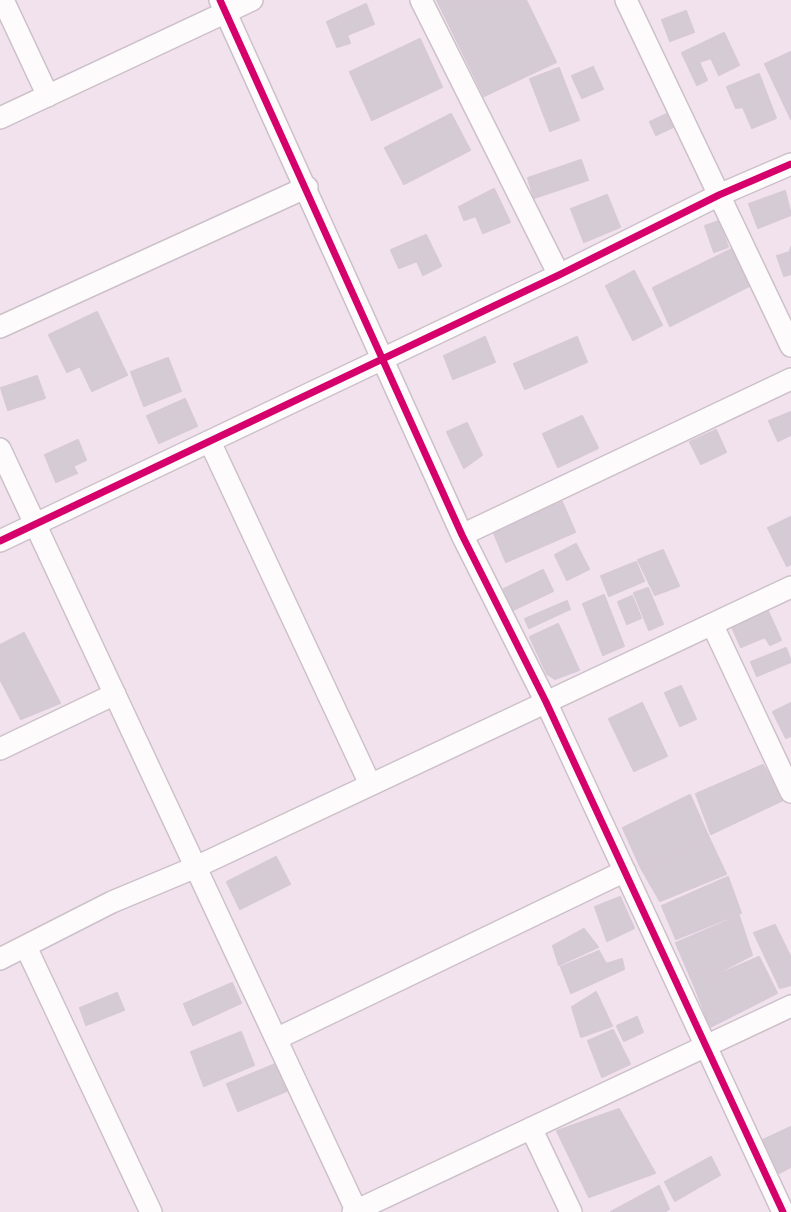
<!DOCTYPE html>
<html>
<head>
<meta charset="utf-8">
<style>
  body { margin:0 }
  canvas { display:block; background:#f2e2ed }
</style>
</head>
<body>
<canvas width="791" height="1212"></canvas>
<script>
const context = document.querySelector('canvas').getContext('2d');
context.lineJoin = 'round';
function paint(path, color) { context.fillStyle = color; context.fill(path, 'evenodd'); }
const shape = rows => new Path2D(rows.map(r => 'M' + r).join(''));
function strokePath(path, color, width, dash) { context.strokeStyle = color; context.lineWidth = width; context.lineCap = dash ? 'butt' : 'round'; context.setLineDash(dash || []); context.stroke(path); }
const building = shape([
  [437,0,526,0,556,62,484,96,437,0],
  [366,4,374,24,347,35,350,43,337,47,327,22,366,4],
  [686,11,694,32,670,41,662,20,686,11],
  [724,33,739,65,719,75,711,58,699,62,707,80,697,85,682,53,724,33],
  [420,39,442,87,372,120,350,72,420,39],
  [791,52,791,119,765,64,791,52],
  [593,67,603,89,582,98,572,76,593,67],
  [559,68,579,120,550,131,530,79,559,68],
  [759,74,776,118,752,128,743,107,736,108,727,87,759,74],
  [451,114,470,150,404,184,385,148,451,114],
  [667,114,673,127,656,135,650,122,667,114],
  [581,160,588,180,534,198,528,178,581,160],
  [494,189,510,222,483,233,476,216,464,220,459,207,494,189],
  [785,191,791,215,758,228,749,204,785,191],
  [607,195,620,227,584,242,571,209,607,195],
  [719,221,728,247,714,252,705,226,719,221],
  [426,235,441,266,423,275,417,261,399,268,391,250,426,235],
  [791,247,791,274,784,276,777,256,790,252,791,247],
  [732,249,749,286,670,326,653,288,732,249],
  [634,271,662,325,633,340,606,286,634,271],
  [97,312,127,375,92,391,80,366,67,372,49,335,97,312],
  [485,337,495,362,453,379,444,356,485,337],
  [577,337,587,362,525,389,514,364,577,337],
  [168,358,181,391,144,406,131,372,168,358],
  [37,376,45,398,8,410,1,388,37,376],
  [185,399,197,426,159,443,147,416,185,399],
  [791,412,791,435,778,441,769,421,791,412],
  [582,416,598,448,558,467,543,434,582,416],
  [467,423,482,455,464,468,447,432,467,423],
  [716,430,726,452,701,464,690,442,716,430],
  [78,440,86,460,73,466,77,473,56,482,45,455,78,440],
  [562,502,575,532,506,562,494,533,562,502],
  [791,517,791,564,787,566,768,528,791,517],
  [576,544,589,569,567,580,555,555,576,544],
  [663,550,679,586,655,595,638,560,663,550],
  [636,562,644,581,609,596,601,576,636,562],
  [543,570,553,591,513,610,504,589,543,570],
  [648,588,663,624,649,630,634,593,648,588],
  [604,595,624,646,603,655,583,604,604,595],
  [632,596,641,618,627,624,618,602,632,596],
  [567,601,570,609,529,628,525,619,567,601],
  [767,609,781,640,770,645,765,637,741,647,731,625,767,609],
  [558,624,579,670,555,679,547,674,530,637,558,624],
  [24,633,60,703,21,719,0,679,0,645,24,633],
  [786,648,791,662,757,676,751,662,786,648],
  [681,686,696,719,680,726,665,693,681,686],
  [642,703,667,756,634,771,609,719,642,703],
  [791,703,791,736,786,738,773,712,791,703],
  [763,765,783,800,711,834,696,794,763,765],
  [690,795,709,838,641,868,623,828,690,795],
  [709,838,726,874,660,901,641,868,709,838],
  [276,857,290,884,240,909,227,882,276,857],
  [728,877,741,913,676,939,662,906,728,877],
  [620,897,634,928,607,941,595,907,620,897],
  [739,916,752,955,694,985,676,943,739,916],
  [775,925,791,958,791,985,780,988,754,933,775,925],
  [584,929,598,947,559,965,553,946,584,929],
  [599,951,606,964,622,959,624,969,571,993,561,967,599,951],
  [759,957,777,993,710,1027,694,985,759,957],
  [232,983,241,1003,193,1025,184,1004,232,983],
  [596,992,612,1026,581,1037,572,1007,596,992],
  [117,993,124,1010,86,1025,80,1008,117,993],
  [637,1017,643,1032,624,1041,617,1026,637,1017],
  [613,1030,630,1064,602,1077,588,1041,613,1030],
  [241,1032,254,1065,204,1086,191,1052,241,1032],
  [278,1063,289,1090,238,1111,227,1084,278,1063],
  [619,1109,655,1173,589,1197,557,1131,619,1109],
  [791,1127,791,1167,779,1173,763,1140,791,1127],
  [711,1157,720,1175,675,1201,665,1182,711,1157],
  [659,1186,669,1209,664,1212,611,1212,659,1186]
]);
const minor = shape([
  [3,0,48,96],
  [220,0,462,535,546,702,783,1212],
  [421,0,559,275],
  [626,0,791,346],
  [0,118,252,0],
  [0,327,307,187],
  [210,442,370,784],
  [0,449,357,1212],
  [462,535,791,379],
  [0,541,559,275,719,195,791,164],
  [712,624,791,792],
  [0,749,115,694],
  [26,947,151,1212],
  [0,959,112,902,196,867,791,587],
  [276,1039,625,871],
  [531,1128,571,1212],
  [353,1212,791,1006]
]);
const cycleway = shape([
  [220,0,462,535,546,702,783,1212],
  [0,541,559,275,719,195,791,164]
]);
paint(building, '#d5cbd4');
strokePath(building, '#d5cad5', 2);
strokePath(minor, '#cdc1c9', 24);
strokePath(minor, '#fdfbfc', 21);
strokePath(cycleway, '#d6006c', 7);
</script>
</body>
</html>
